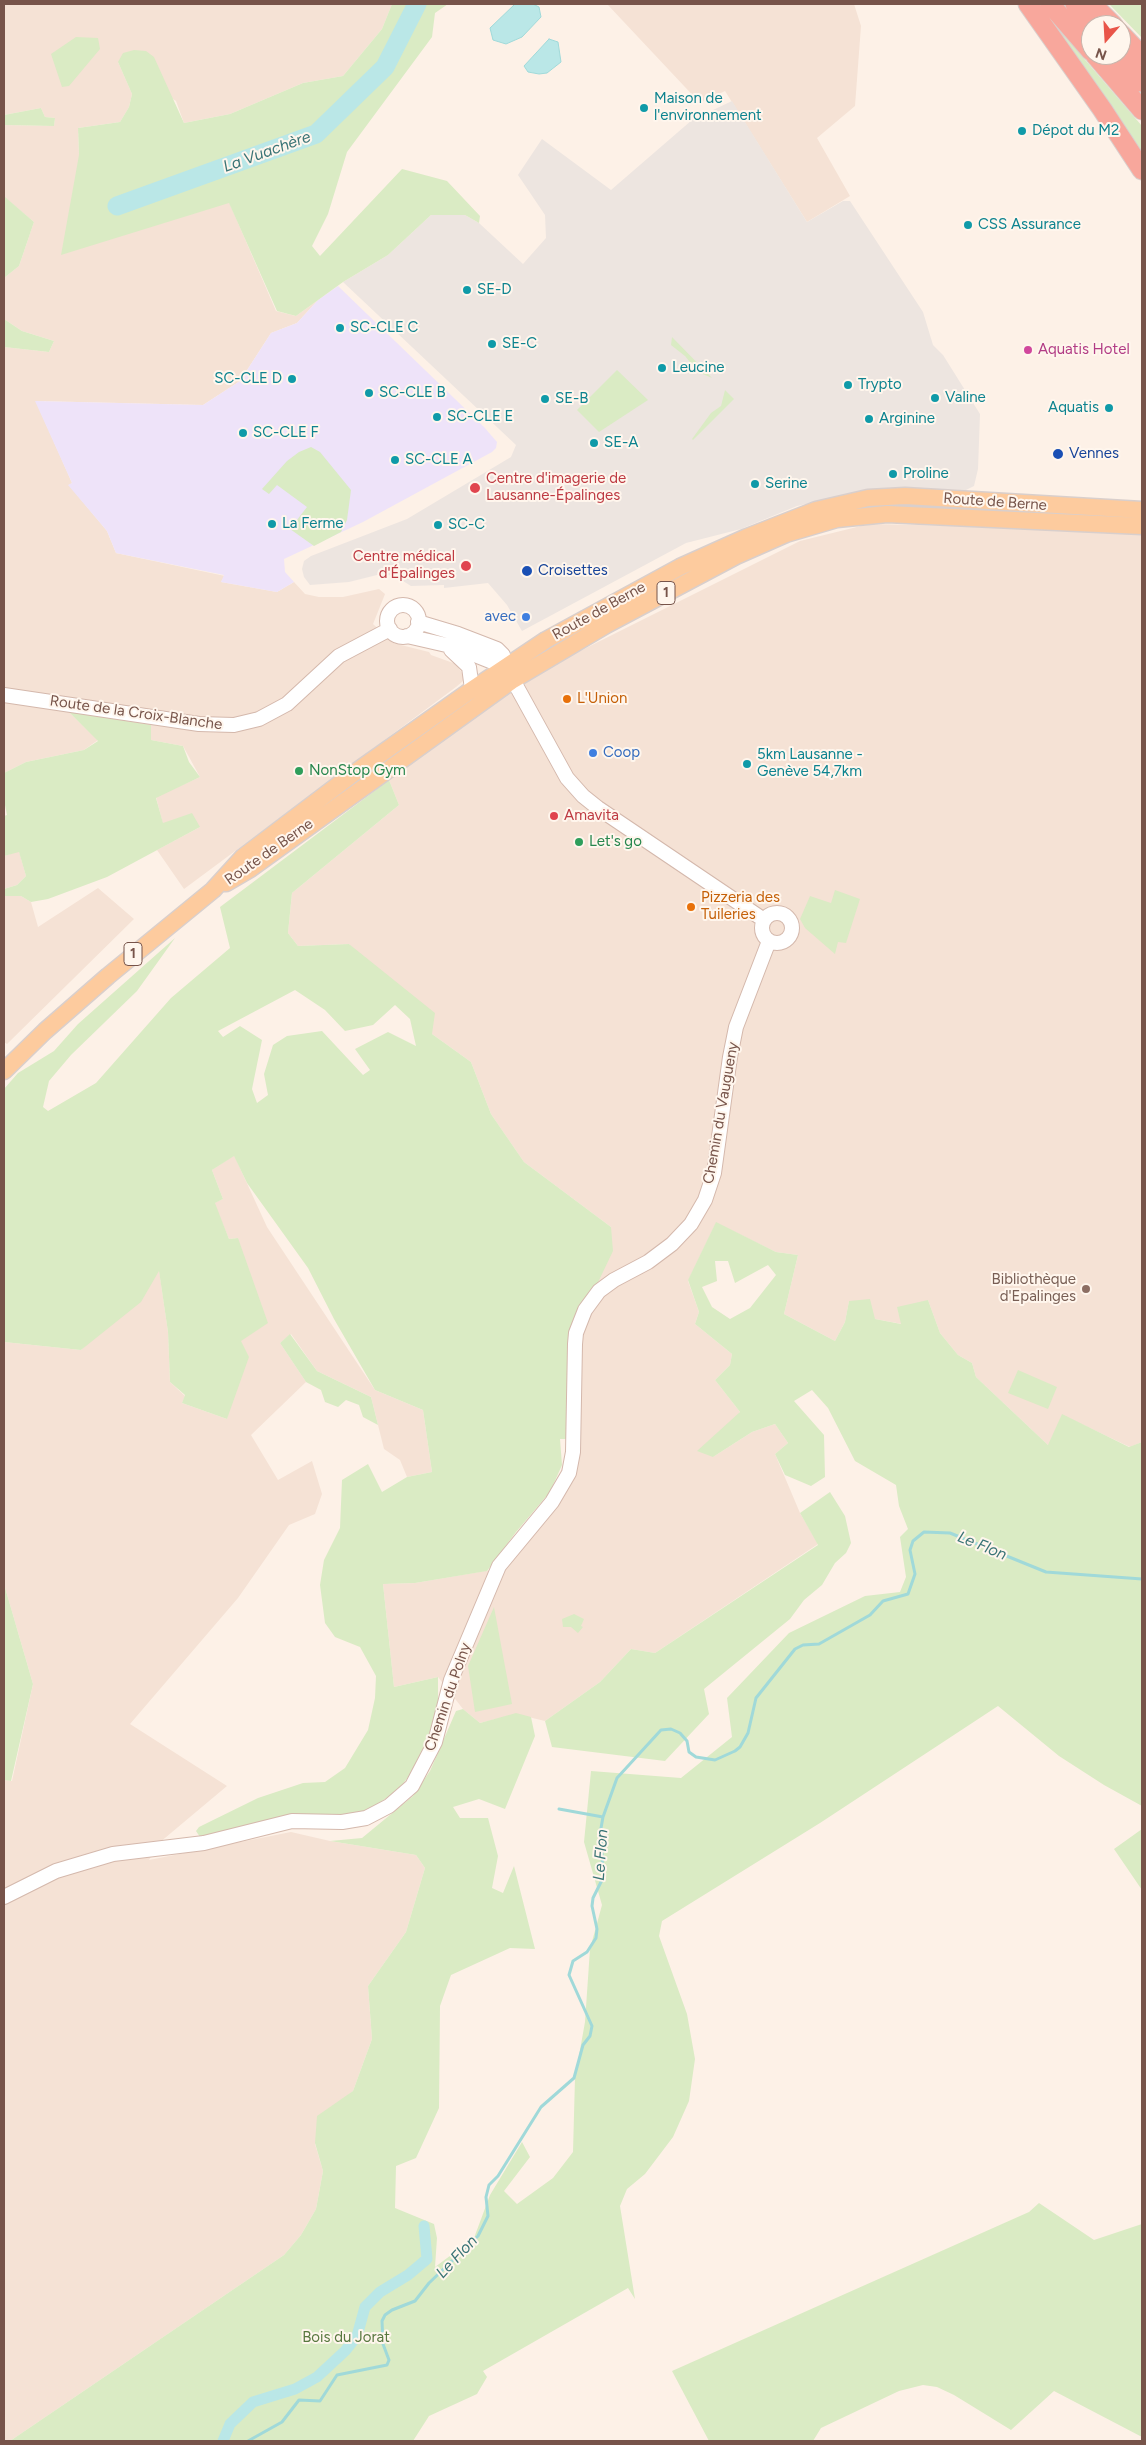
<!DOCTYPE html>
<html>
<head>
<meta charset="utf-8">
<style>
  body { margin:0 }
  #map { position:relative; width:1146px; height:2445px; overflow:hidden; background:#fdf1e7; font-family:Figtree,sans-serif }
  canvas { display:block }
  .frame { position:absolute; inset:0; border:5px solid #77544a; pointer-events:none }
  .north { position:absolute; left:1081px; top:15px; width:50px; height:50px; box-sizing:border-box; background:#fff6ed; border:1px solid #c9b5ac; border-radius:50%; rotate:199deg; font-size:14px; font-weight:700; line-height:20px; text-align:center; color:#77544a }
  .north::after { content:''; display:block; margin:auto; width:18px; height:22px; background:#e95549; clip-path:polygon(50% 0,100% 100%,50% 72%,0 100%) }
</style>
</head>
<body>
<div id="map">
<canvas width="1146" height="2445"></canvas>
<div class="frame"></div>
<div class="north">N</div>
</div>
<script>
const context = document.querySelector('canvas').getContext('2d');
context.lineJoin = 'round';
function paint(path, color) { context.fillStyle = color; context.fill(path, 'evenodd'); }
const shape = rows => new Path2D(rows.map(r => 'M' + r).join(''));
function strokePath(path, color, width, dash) { context.strokeStyle = color; context.lineWidth = width; context.lineCap = dash ? 'butt' : 'round'; context.setLineDash(dash || []); context.stroke(path); }
function drawText(font, color, halo, rows, align = 'center') {
  context.font = font + ' Figtree,sans-serif'; context.lineWidth = 4; context.setLineDash([]); context.textBaseline = 'middle'; context.strokeStyle = halo; context.fillStyle = color; for (const [text, x, y, turn = 0] of rows) {
    context.save(); context.translate(x, y); context.rotate((+turn || 0) * Math.PI / 180); context.textAlign = isNaN(turn) ? turn : align; if (halo) context.strokeText(text, 0, 0); context.fillText(text, 0, 0); context.restore();
  }
}
const residential = shape([
  [4,4,392,4,382,29,343,76,303,83,230,114,184,123,176,101,118,62,132,94,129,107,120,122,78,128,79,155,229,202,276,311,296,316,318,300,297,323,271,333,240,381,203,405,36,401,72,483,69,485,107,531,116,553,225,576,221,582,277,592,294,582,305,594,319,597,343,597,379,589,385,594,373,624,393,643,429,652,431,655,456,664,464,676,463,681,456,687,184,889,157,850,200,827,163,824,156,797,200,777,183,746,151,740,70,713,98,740,84,750,26,762,4,773,4,347,49,352,54,341,22,331,4,319,4,278,19,266,34,222,4,197,4,125,54,126,55,118,45,117,41,108,4,115],
  [607,4,854,4,861,26,855,106,817,138,850,196,807,222,725,91,700,103],
  [869,524,966,526,1142,534,1142,1442,1130,1447,1062,1415,1049,1446,976,1377,972,1363,958,1355,940,1333,928,1300,902,1324,875,1319,849,1301,845,1322,835,1341,784,1314,798,1255,776,1252,716,1223,688,1281,699,1312,695,1324,732,1354,730,1365,715,1380,740,1412,713,1457,752,1432,775,1424,788,1443,775,1454,800,1513,818,1544,655,1653,631,1649,600,1682,545,1721,516,1714,480,1723,463,1709,438,1677,394,1687,383,1584,415,1583,503,1568,565,1489,573,1356,611,1227,524,1162,491,1114,471,1062,432,1034,349,944,298,946,288,933,292,893,399,805,389,780,534,674,800,541],
  [19,851,26,876,17,885,4,889,4,856],
  [98,888,134,919,7,1044,4,1042,4,896,21,896,31,902,38,927],
  [234,1155,267,1227,375,1390,423,1410,432,1472,407,1477,400,1460,384,1449,371,1397,317,1371,291,1334,280,1343,306,1382,251,1435,278,1480,312,1461,322,1494,315,1514,289,1525,238,1598,130,1724,227,1786,159,1843,149,1860,291,1832,330,1841,416,1855,425,1868,406,1932,368,1986,372,2039,353,2091,346,2097,315,2144,323,2171,316,2209,301,2235,284,2255,10,2441,4,2441,4,1780,12,1781,33,1684,4,1584,4,1342,81,1350,159,1270,168,1332,170,1382,185,1396,182,1403,227,1419,241,1341,238,1238,229,1239,214,1203,223,1199,212,1170]
]);
const industrial = shape([
  [732,101,807,222,843,201,850,201,923,312,933,345,943,355,980,414,978,469,974,486,966,490,916,489,851,494,797,506,741,529,686,543,522,631,507,605,488,583,444,588,444,585,411,586,395,576,381,574,349,582,310,585,304,577,302,569,304,561,311,556,407,519,511,457,516,445,343,282,388,255,431,215,465,215,479,223,523,264,546,238,545,215,518,175,542,139,611,190,692,120]
]);
const education = shape([
  [338,286,484,427,497,442,496,448,492,452,363,522,284,559,285,572,294,582,277,592,221,582,224,575,116,553,107,531,68,485,72,483,35,401,203,405,240,381,271,333,297,323,318,300]
]);
const green = shape([
  [392,4,448,4,435,13,432,37,347,152,328,214,312,246,320,256,402,169,447,181,480,216,479,223,465,215,431,215,388,255,343,282,296,316,277,311,229,203,61,255,79,155,78,128,120,122,129,107,132,94,118,62,123,53,134,50,146,51,154,57,184,123,230,114,303,83,343,76,382,29],
  [1109,4,1142,4,1142,38],
  [1050,19,1142,126,1142,160],
  [76,37,98,38,100,49,69,86,62,87,51,54],
  [41,108,45,117,55,118,54,126,4,125,4,115],
  [5,197,34,222,19,266,4,278],
  [4,319,22,331,54,341,49,352,4,347],
  [672,337,712,378,698,372,685,356,671,345],
  [617,370,648,400,599,432,577,410],
  [725,390,734,399,693,440,692,439,711,413,721,406],
  [311,447,320,452,351,490,347,520,341,532,314,546,290,529,307,507,277,485,269,494,262,489,287,461,299,452],
  [69,712,151,725,151,740,183,746,189,762,200,777,156,798,163,823,192,813,200,827,107,877,48,899,31,902,21,896,4,896,4,889,17,885,26,876,19,852,4,856,4,816,7,815,4,800,4,773,26,762,84,750,98,741],
  [389,780,399,805,292,893,288,933,298,946,349,944,435,1013,432,1034,471,1062,491,1114,524,1162,611,1227,613,1251,580,1320,570,1439,560,1439,562,1465,550,1492,516,1532,487,1571,415,1583,383,1584,394,1687,438,1677,438,1705,428,1739,416,1766,400,1788,367,1812,200,1837,196,1831,199,1827,258,1798,303,1783,325,1782,345,1768,368,1730,375,1698,376,1676,360,1647,335,1637,325,1623,320,1585,324,1560,340,1528,342,1480,368,1464,382,1492,407,1477,432,1472,423,1410,375,1390,334,1319,308,1268,247,1183,234,1156,212,1170,223,1199,215,1203,229,1239,238,1238,268,1323,241,1341,249,1357,227,1419,182,1403,185,1395,170,1382,168,1332,159,1271,141,1302,81,1350,4,1342,4,1089,18,1073,54,1051,78,1024,175,938,137,991,71,1055,49,1081,43,1107,48,1111,96,1083,171,998,230,948,220,907],
  [295,990,325,1010,345,1031,373,1025,395,1005,410,1019,416,1046,388,1032,355,1049,370,1070,363,1075,322,1031,287,1036,273,1045,264,1074,268,1095,257,1103,252,1089,262,1040,240,1026,223,1037,218,1031],
  [835,890,860,899,846,943,838,942,835,954,805,928,800,919,810,896,831,903],
  [716,1222,776,1252,798,1255,784,1314,835,1341,845,1322,849,1301,870,1299,875,1319,901,1324,897,1307,928,1300,940,1333,958,1355,972,1363,976,1377,1048,1445,1062,1414,1129,1447,1142,1442,1142,1806,1104,1785,1059,1756,998,1706,820,1823,662,1921,659,1936,687,2014,695,2059,689,2101,673,2137,645,2174,627,2189,620,2206,635,2299,628,2288,483,2371,487,2377,477,2394,429,2416,413,2441,10,2441,284,2255,301,2235,316,2209,323,2171,315,2143,317,2116,353,2091,372,2039,368,1986,406,1932,425,1868,416,1855,330,1841,362,1838,413,1796,430,1771,456,1711,463,1709,480,1723,516,1713,531,1717,535,1736,505,1809,479,1799,453,1807,460,1818,488,1818,498,1856,492,1888,503,1893,514,1866,535,1949,510,1948,451,1975,440,2006,439,2108,416,2158,396,2166,395,2208,434,2224,437,2238,435,2267,474,2238,490,2195,522,2142,530,2157,504,2191,517,2204,553,2178,573,2152,575,2078,585,2022,590,1949,602,1905,584,1842,591,1771,681,1778,732,1737,727,1698,789,1633,865,1596,900,1592,906,1577,900,1537,908,1529,899,1506,896,1485,855,1461,828,1408,812,1390,794,1401,824,1435,825,1477,811,1486,785,1475,775,1454,788,1443,775,1424,752,1432,713,1457,697,1451,740,1412,715,1380,730,1365,732,1354,695,1324,699,1312,688,1280],
  [715,1261,728,1261,735,1283,768,1265,776,1275,750,1308,730,1319,712,1307,702,1287,717,1281],
  [290,1334,317,1371,371,1397,378,1425,363,1417,359,1405,346,1400,338,1407,325,1402,321,1390,306,1382,280,1343],
  [1018,1370,1057,1387,1048,1409,1008,1393],
  [830,1492,845,1516,851,1543,846,1553,835,1563,822,1585,804,1600,790,1619,704,1689,709,1714,665,1761,552,1747,545,1721,600,1682,631,1649,655,1653,818,1545,800,1513],
  [4,1584,33,1684,11,1781,4,1780],
  [494,1607,512,1704,475,1712,468,1666],
  [574,1614,584,1619,581,1626,583,1627,578,1633,571,1627,563,1627,562,1619],
  [1142,1829,1142,1890,1114,1849],
  [1039,2203,1094,2240,1142,2224,1142,2437,1054,2391,1011,2430,954,2395,937,2387,923,2385,899,2391,821,2428,813,2441,709,2441,672,2371,1029,2212]
]);
const water = shape([
  [515,4,533,4,539,7,541,17,522,37,506,44,493,40,490,28,515,4],
  [549,39,558,42,561,62,547,73,539,74,528,72,524,66,549,39]
]);
const stream = shape([
  [559,1809,603,1817],
  [248,2441,282,2422,299,2400,320,2401,337,2375,387,2365,389,2360,383,2344,382,2321,385,2315,392,2310,415,2301,429,2283,478,2236,488,2216,486,2197,489,2185,498,2176,541,2107,574,2078,583,2045,590,2036,592,2026,569,1975,573,1961,587,1952,596,1938,597,1929,592,1906,593,1898,603,1878,601,1828,603,1817,617,1778,661,1730,671,1729,680,1733,687,1741,689,1752,696,1757,715,1760,735,1751,740,1747,748,1733,756,1698,795,1649,803,1645,819,1644,870,1615,883,1601,908,1594,915,1574,910,1550,913,1541,924,1532,950,1533,1046,1572,1142,1579]
]);
const canal = shape([
  [223,2441,230,2424,253,2402,295,2389,317,2377,345,2351,357,2336,365,2307,380,2292,408,2275,427,2259,424,2226]
]);
const river = shape([
  [117,206,316,134,385,67,417,4]
]);
const secondary = shape([
  '387 621a16 16 0 1 1 32 0a16 16 0 1 1-32 0Z',
  [418,622,458,634,497,649,503,655,505,667],
  [407,636,455,647,505,667],
  [451,650,469,667,472,689],
  [513,680,567,778,583,796,598,808,764,920],
  [4,695,199,724,234,725,259,719,287,704,339,656,390,629],
  '762 928a15 15 0 1 1 30 0a15 15 0 1 1-30 0Z',
  [4,1897,56,1871,113,1854,204,1843,292,1821,342,1822,366,1818,389,1806,412,1786,435,1742,451,1680,499,1566,552,1502,569,1473,573,1452,575,1344,576,1333,585,1310,599,1291,614,1280,648,1262,672,1244,691,1224,705,1200,714,1173,730,1057,736,1027,769,941]
]);
const primary = shape([
  [226,883,250,869,513,680,606,625,736,556,786,534,837,519,887,514,1142,526],
  [4,1071,45,1031,108,976,213,890,243,857,350,776,467,693,546,640,680,567,747,537,816,510,868,498,905,496,1142,510]
]);
const highway = shape([
  [1028,4,1102,109,1142,170],
  [1050,4,1091,51],
  [1075,4,1093,25],
  [1092,4,1113,25],
  [1121,34,1142,56],
  [1095,55,1142,110],
  [1119,55,1142,82]
]);
const markers = [
  [644,108,5,"#0f9aa8"],
  [1022,131,5,"#0f9aa8"],
  [968,225,5,"#0f9aa8"],
  [467,290,5,"#0f9aa8"],
  [340,328,5,"#0f9aa8"],
  [492,344,5,"#0f9aa8"],
  [1028,350,5,"#d1479c"],
  [662,368,5,"#0f9aa8"],
  [292,379,5,"#0f9aa8"],
  [848,385,5,"#0f9aa8"],
  [369,393,5,"#0f9aa8"],
  [935,398,5,"#0f9aa8"],
  [545,399,5,"#0f9aa8"],
  [1109,408,5,"#0f9aa8"],
  [437,417,5,"#0f9aa8"],
  [869,419,5,"#0f9aa8"],
  [243,433,5,"#0f9aa8"],
  [594,443,5,"#0f9aa8"],
  [1058,454,6,"#1a4fb4"],
  [395,460,5,"#0f9aa8"],
  [893,474,5,"#0f9aa8"],
  [755,484,5,"#0f9aa8"],
  [475,488,6,"#e0444e"],
  [272,524,5,"#0f9aa8"],
  [438,525,5,"#0f9aa8"],
  [466,566,6,"#e0444e"],
  [527,571,6,"#1a4fb4"],
  [526,617,5,"#3f7fe0"],
  [567,699,5,"#e8710a"],
  [593,753,5,"#3f7fe0"],
  [747,764,5,"#0f9aa8"],
  [299,771,5,"#2e9e5b"],
  [554,816,5,"#e0444e"],
  [579,842,5,"#2e9e5b"],
  [691,907,5,"#e8710a"],
  [1086,1289,5,"#8d6e63"]
];
const shields = [
  [666,593,18],
  [133,954,18]
];
const shieldNames = [
  ["1",666,593],
  ["1",133,954]
];
const cultureNames = [
  ["Maison de",654,99],
  ["l'environnement",654,116],
  ["Dépot du M2",1032,131],
  ["CSS Assurance",978,225],
  ["SE-D",477,290],
  ["SC-CLE C",350,328],
  ["SE-C",502,344],
  ["Leucine",672,368],
  ["SC-CLE D",282,379,"right"],
  ["Trypto",858,385],
  ["SC-CLE B",379,393],
  ["Valine",945,398],
  ["SE-B",555,399],
  ["Aquatis",1099,408,"right"],
  ["SC-CLE E",447,417],
  ["Arginine",879,419],
  ["SC-CLE F",253,433],
  ["SE-A",604,443],
  ["SC-CLE A",405,460],
  ["Proline",903,474],
  ["Serine",765,484],
  ["La Ferme",282,524],
  ["SC-C",448,525],
  ["5km Lausanne -",757,755],
  ["Genève 54,7km",757,772]
];
const hotelNames = [
  ["Aquatis Hotel",1038,350]
];
const transitNames = [
  ["Vennes",1069,454],
  ["Croisettes",538,571]
];
const healthNames = [
  ["Centre d'imagerie de",486,479],
  ["Lausanne-Épalinges",486,496],
  ["Centre médical",455,557,"right"],
  ["d'Épalinges",455,574,"right"],
  ["Amavita",564,816]
];
const streetNames = [
  ["Route de Berne",995,502,4],
  ["Route de Berne",599,611,-29],
  ["Route de la Croix-Blanche",136,713,8],
  ["Route de Berne",269,852,-35],
  ["Chemin du Vaugueny",721,1113,-80],
  ["Chemin du Polny",448,1697,-71]
];
const shopNames = [
  ["avec",516,617],
  ["Coop",603,753,"left"]
];
const foodNames = [
  ["L'Union",577,699],
  ["Pizzeria des",701,898],
  ["Tuileries",701,915]
];
const leisureNames = [
  ["NonStop Gym",309,771],
  ["Let's go",589,842]
];
const educationNames = [
  ["Bibliothèque",1076,1280],
  ["d'Epalinges",1076,1297]
];
const parkNames = [
  ["Bois du Jorat",346,2338]
];
const waterNames = [
  ["La Vuachère",267,152,-20],
  ["Le Flon",982,1546,22],
  ["Le Flon",601,1855,-86],
  ["Le Flon",457,2257,-47]
];
paint(residential, '#f5e2d5');
paint(industrial, '#ede5e0');
paint(education, '#eee3f9');
paint(green, '#daebc4');
paint(water, '#bae7e7');
strokePath(water, '#a0d9d9', 1);
strokePath(stream, '#a0d9d9', 3);
strokePath(canal, '#bae7e7', 11);
strokePath(river, '#bae7e7', 19);
strokePath(secondary, '#d4b8ac', 16);
strokePath(primary, '#d9cfcc', 19);
strokePath(highway, '#d9cfcc', 21);
strokePath(secondary, '#fff', 14);
strokePath(primary, '#fdcb9e', 16);
strokePath(highway, '#f8a79c', 19);
for (const [x, y, r, color] of markers) { const dot = new Path2D(); dot.arc(x, y, r, 0, 2 * Math.PI); context.fillStyle = color; context.fill(dot); strokePath(dot, '#fff6ed', 2); }
for (const [x, y, w] of shields) { const box = new Path2D(); box.roundRect(x - w / 2, y - 11.5, w, 23, 4); context.fillStyle = '#fff6ed'; context.fill(box); strokePath(box, '#77544a', 1); }
drawText('bold 14px', '#77544a', null, shieldNames);
drawText('15px', '#0d838f', '#fff6ed', cultureNames, 'left');
drawText('15px', '#b23c85', '#fff6ed', hotelNames, 'left');
drawText('15px', '#164399', '#fff6ed', transitNames, 'left');
drawText('15px', '#be3a42', '#fff6ed', healthNames, 'left');
drawText('15px', '#77544a', '#fff6ed', streetNames);
drawText('15px', '#366cbe', '#fff6ed', shopNames, 'right');
drawText('15px', '#c56008', '#fff6ed', foodNames, 'left');
drawText('15px', '#27864d', '#fff6ed', leisureNames, 'left');
drawText('15px', '#785e54', '#fff6ed', educationNames, 'right');
drawText('15px', '#58783f', '#fff6ed', parkNames);
drawText('italic 16px', '#3a7476', '#fff6ed', waterNames);
</script>
</body>
</html>
